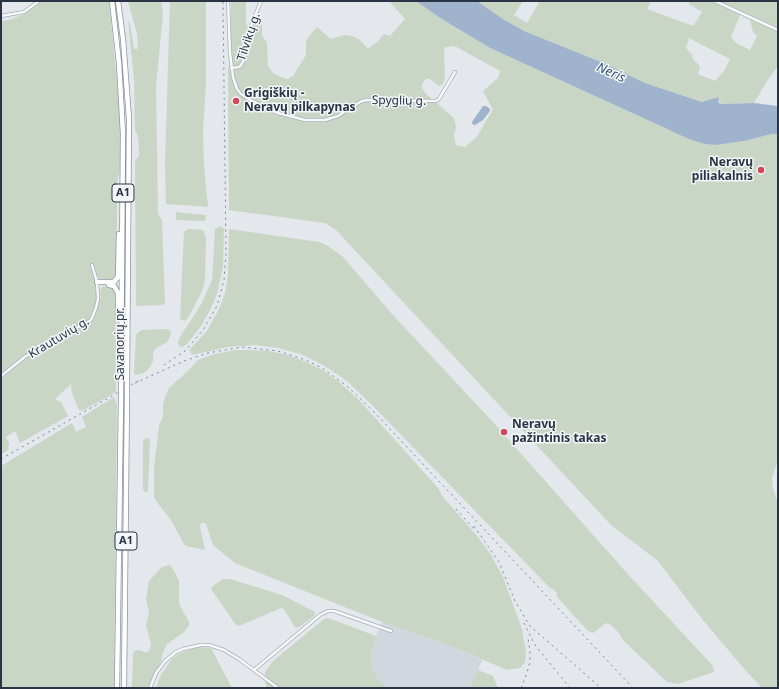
<!DOCTYPE html>
<html>
<head>
<meta charset="utf-8">
<style>
  body { margin:0 }
  #map { position:relative; width:779px; height:689px; overflow:hidden; background:#e4e7ec; font-family:"Noto Sans",sans-serif }
  canvas { display:block }
  .frame { position:absolute; inset:0; border:2px solid #2b3445; pointer-events:none }
</style>
</head>
<body>
<div id="map">
<canvas width="779" height="689"></canvas>
<div class="frame"></div>
</div>
<script>
const context = document.querySelector('canvas').getContext('2d');
context.lineJoin = 'round';
function paint(path, color) { context.fillStyle = color; context.fill(path, 'evenodd'); }
const shape = rows => new Path2D(rows.map(r => 'M' + r).join(''));
function strokePath(path, color, width, dash) { context.strokeStyle = color; context.lineWidth = width; context.lineCap = dash ? 'butt' : 'round'; context.setLineDash(dash || []); context.stroke(path); }
function drawText(font, color, halo, rows, align = 'center') {
  context.font = font + ' "Noto Sans",sans-serif'; context.lineWidth = 3; context.setLineDash([]); context.textBaseline = 'middle'; context.strokeStyle = halo; context.fillStyle = color; for (const [text, x, y, turn = 0] of rows) {
    context.save(); context.translate(x, y); context.rotate((+turn || 0) * Math.PI / 180); context.textAlign = isNaN(turn) ? turn : align; if (halo) context.strokeText(text, 0, 0); context.fillText(text, 0, 0); context.restore();
  }
}
const built = shape([
  [382,622,453,647,482,660,478,670,476,674,470,688,388,688,384,686,380,682,372,668,371,655,376,636]
]);
const green = shape([
  [41,1,109,1,120,111,120,167,117,184,117,273,113,280,100,280,97,275,94,275,94,278,97,299,101,299,100,290,103,286,113,287,117,293,116,392,82,411,79,410,72,393,71,384,55,399,61,402,68,416,20,443,15,431,6,437,9,443,8,450,1,454,1,21,9,20,22,15],
  [128,1,161,1,163,14,156,86,158,214,162,220,165,303,162,305,136,306,135,161,139,155,138,136,135,130,134,79,128,21,130,24,134,49,138,49,137,34],
  [170,1,206,1,206,85,203,130,204,165,208,207,166,204,165,163],
  [231,1,246,1,246,24,249,27,258,22,262,22,262,35,267,43,268,66,273,73,283,78,288,79,293,76,306,55,306,40,317,27,331,39,345,35,352,36,360,40,368,49,378,41,384,34,390,36,405,19,389,1,416,1,440,18,490,48,667,129,716,145,744,141,772,134,778,134,778,460,772,478,773,488,778,503,778,688,762,688,747,672,702,619,658,561,611,525,336,230,325,223,229,210,228,72,231,54],
  [452,46,457,47,469,54,500,71,500,72,498,78,483,91,492,108,492,111,476,138,465,147,456,145,454,135,456,127,454,118,426,94,422,88,422,84,426,79,430,79,439,86,443,84,445,76,444,48,447,47],
  [477,1,523,1,514,15,527,23,540,1,651,1,647,9,693,26,702,12,689,4,689,1,778,1,778,66,767,81,754,103,721,104,717,97,702,102,645,83,606,64,524,31,503,19],
  [740,15,750,20,753,32,757,36,750,50,736,43,731,37],
  [689,38,730,59,724,71,715,81,698,74,700,66,692,58,693,56,686,48],
  [176,212,206,215,205,221,176,220],
  [220,226,224,229,223,267,217,294,210,310,201,326,187,344,182,347,179,346,178,342,180,337,202,303,212,280,215,229],
  [189,229,203,230,206,237,205,279,203,289,188,318,185,321,182,320,180,318,184,232],
  [229,229,319,242,328,246,343,257,392,314,492,421,625,571,713,666,714,672,678,684,667,682,623,640,619,633,611,625,606,623,593,633,588,631,557,597,557,593,554,590,550,588,373,406,347,381,323,365,303,355,279,348,255,345,228,347,192,355,189,350,207,331,219,309,225,293,228,275],
  [168,329,171,332,170,337,167,342,156,348,153,353,153,361,150,367,144,373,136,375,134,374,136,335,138,332,142,330],
  [235,350,248,350,269,351,288,355,306,362,324,371,338,381,359,400,438,488,443,497,478,537,491,555,503,577,522,629,526,653,525,662,520,668,507,670,453,647,382,622,235,563,213,545,206,524,204,523,201,523,200,527,205,550,186,546,184,544,171,520,156,501,154,496,154,468,159,425,163,417,163,405,165,397,169,388,190,369,194,364,198,360,215,354],
  [114,397,117,405,114,688,1,688,1,466,72,423,76,432,86,427,82,417],
  [146,438,150,439,148,492,145,492,143,489,143,441],
  [168,565,171,566,179,580,179,602,180,606,189,622,189,626,183,633,167,644,162,655,161,662,156,671,148,688,132,688,133,653,135,651,139,650,146,653,149,651,151,645,146,625,149,613,146,599,149,581,162,567],
  [223,579,230,579,282,595,315,612,315,615,301,626,296,628,294,626,284,609,281,608,239,626,236,625,211,589,214,585],
  [328,618,376,636,371,655,372,668,380,682,388,688,267,688,265,682,265,672,273,661,324,619],
  [201,647,211,648,232,688,156,688,161,675,172,659,178,654,188,650],
  [478,670,493,676,498,688,470,688,476,674]
]);
const water = shape([
  [416,1,477,1,503,19,524,31,606,64,645,83,702,102,718,97,719,103,721,104,754,103,778,106,778,134,772,134,744,141,716,145,705,144,689,139,490,48,440,18],
  [483,106,486,106,490,109,490,111,483,120,475,125,473,125,472,122]
]);
const minor = shape([
  [228,1,230,53,233,77,237,89,241,94,250,100,278,113,305,120,325,120,338,116,360,102,366,100,436,101,439,99,455,72],
  [715,1,778,30],
  [1,16,24,12,39,1],
  [231,68,239,67,241,65,244,60,251,26,261,1],
  [1,376,26,356,91,320,96,308,98,299,97,282,92,265],
  [254,670,320,615,328,611,334,611,391,631],
  [150,688,156,673,165,661,176,652,183,649,201,645,209,645,224,650,239,659,278,688]
]);
const trunk = shape([
  [112,1,119,63,123,134,121,385],
  [118,1,123,39,129,119,127,380],
  [97,282,114,282,118,277,119,234],
  [109,285,114,286,118,293,118,318],
  [117,688,121,397],
  [124,688,127,394]
]);
const rail = shape([
  [164,365,185,351,203,330,217,306,224,280,226,253,223,1],
  [135,383,184,361,208,353,242,347,278,351,306,360,322,368,347,386,375,413,633,688],
  [1,459,140,380],
  [456,509,476,531],
  [474,526,499,562,515,601,530,626,601,688],
  [524,623,535,645,570,688],
  [521,688,527,673,530,661,530,652,528,638]
]);
const trunkBridge = shape([
  [127,394,127,380],
  [121,397,121,385]
]);
const markers = [
  [236,101,4,"#d1495b"],
  [761,170,4,"#d1495b"],
  [504,432,4,"#d1495b"]
];
const shields = [
  [123,193,22],
  [126,541,22]
];
const shieldNames = [
  ["A1",123,193],
  ["A1",126,541]
];
const streetNames = [
  ["Tilvikų g.",249,37,-72],
  ["Spyglių g.",399,101,1],
  ["Krautuvių g.",59,338,-31],
  ["Savanorių pr.",121,344,-90]
];
const poiNames = [
  ["Grigiškių -",244,94],
  ["Neravų pilkapynas",244,108],
  ["Neravų",753,163,"right"],
  ["piliakalnis",753,177,"right"],
  ["Neravų",512,425],
  ["pažintinis takas",512,439]
];
const waterNames = [
  ["Neris",611,73,24]
];
paint(built, '#d2d6de');
paint(green, '#c9d6c5');
paint(water, '#9fb4cc');
strokePath(minor, '#a9aeb7', 4);
strokePath(trunk, '#8b94a3', 6);
strokePath(minor, '#f7f8fa', 2.5);
strokePath(trunk, '#fff', 4.5);
strokePath(rail, '#7d8696', 1, [2, 4]);
strokePath(trunkBridge, '#8b94a3', 6, []);
strokePath(trunkBridge, '#fff', 4.5);
for (const [x, y, r, color] of markers) { const dot = new Path2D(); dot.arc(x, y, r, 0, 2 * Math.PI); context.fillStyle = color; context.fill(dot); strokePath(dot, '#f4f6f9', 1.5); }
for (const [x, y, w] of shields) { const box = new Path2D(); box.roundRect(x - w / 2, y - 9, w, 18, 3); context.fillStyle = '#f4f6f9'; context.fill(box); strokePath(box, '#2b3445', 1); }
drawText('bold 11px', '#2b3445', null, shieldNames);
drawText('12px', '#2b3445', '#f4f6f9', streetNames);
drawText('bold 12px', '#2b3445', '#f4f6f9', poiNames, 'left');
drawText('italic 13px', '#34527a', '#f4f6f9', waterNames);
</script>
</body>
</html>
